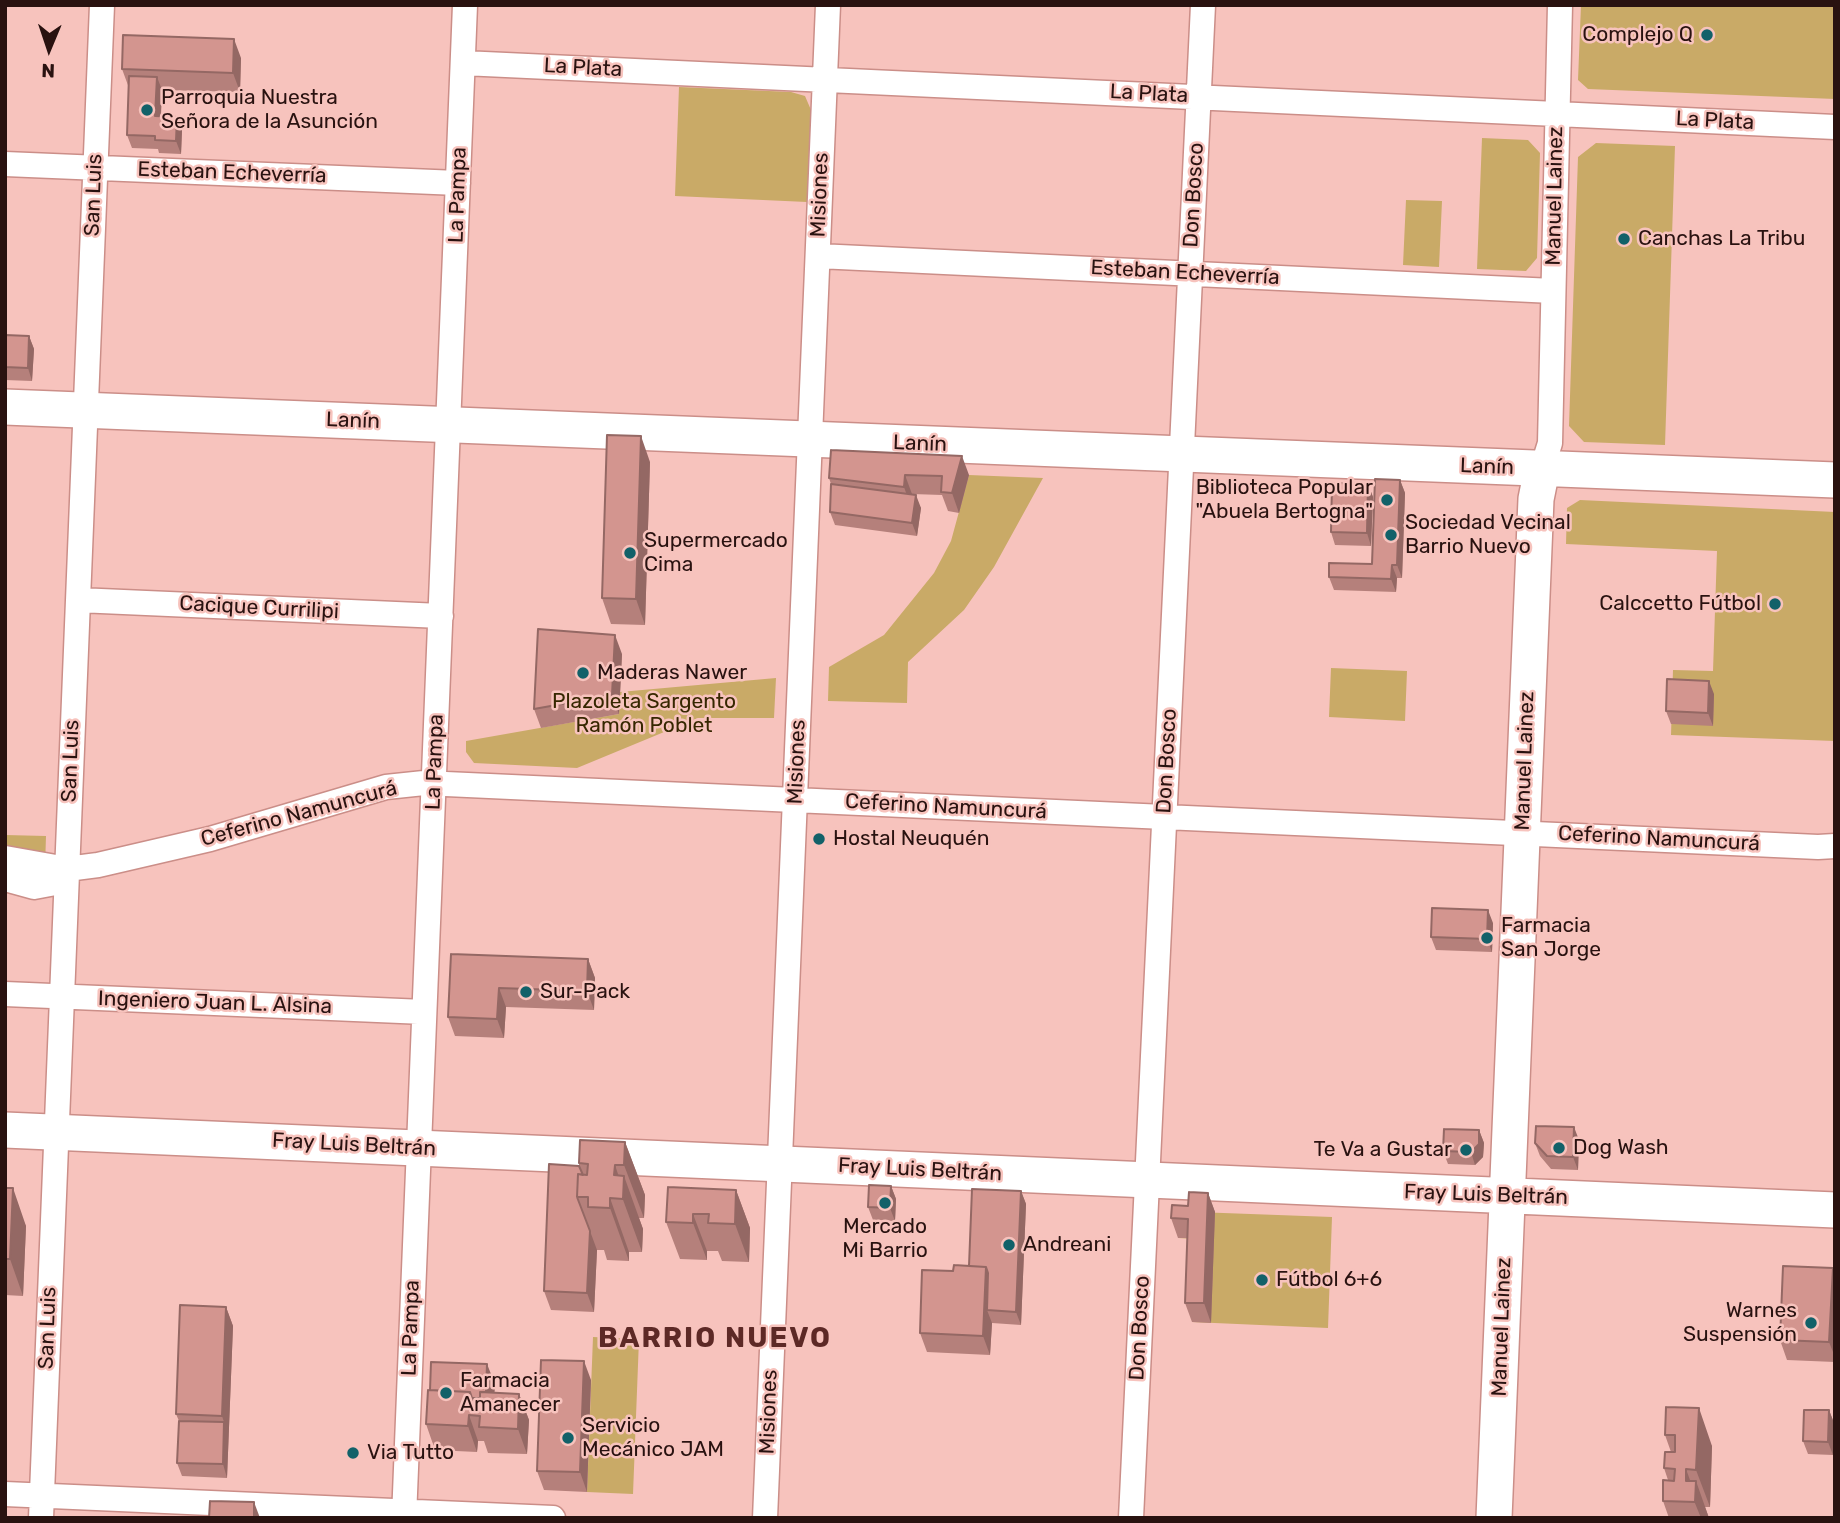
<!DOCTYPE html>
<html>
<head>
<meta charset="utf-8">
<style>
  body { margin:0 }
  #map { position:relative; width:1840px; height:1523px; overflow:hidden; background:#f7c3bd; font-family:Rubik,sans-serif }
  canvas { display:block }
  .frame { position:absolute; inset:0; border:7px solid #291210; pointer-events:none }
  .north { position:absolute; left:14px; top:14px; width:70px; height:70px; -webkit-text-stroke:5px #f7c3bd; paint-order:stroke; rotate:182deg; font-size:19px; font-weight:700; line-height:28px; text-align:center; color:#291210 }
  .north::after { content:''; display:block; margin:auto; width:24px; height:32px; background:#291210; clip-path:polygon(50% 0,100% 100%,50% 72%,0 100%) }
</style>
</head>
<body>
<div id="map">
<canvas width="1840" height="1523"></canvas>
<div class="frame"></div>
<div class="north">N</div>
</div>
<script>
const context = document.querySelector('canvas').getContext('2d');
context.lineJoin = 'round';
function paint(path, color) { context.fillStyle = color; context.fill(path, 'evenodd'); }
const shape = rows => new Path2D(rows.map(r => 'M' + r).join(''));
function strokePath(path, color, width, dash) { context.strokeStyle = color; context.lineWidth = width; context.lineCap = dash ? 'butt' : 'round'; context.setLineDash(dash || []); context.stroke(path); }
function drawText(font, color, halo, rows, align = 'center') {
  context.font = font + ' Rubik,sans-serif'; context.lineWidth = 5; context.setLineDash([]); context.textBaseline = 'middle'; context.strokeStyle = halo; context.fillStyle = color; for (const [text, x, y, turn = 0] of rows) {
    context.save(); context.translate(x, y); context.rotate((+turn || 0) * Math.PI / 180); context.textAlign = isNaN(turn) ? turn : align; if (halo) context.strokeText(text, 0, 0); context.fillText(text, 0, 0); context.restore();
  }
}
const green = shape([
  [1581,5,1835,5,1835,99,1588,89,1578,80],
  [679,87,791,92,805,96,811,110,807,202,675,196],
  [1482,138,1528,140,1540,153,1537,258,1526,271,1477,269],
  [1596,143,1675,146,1665,445,1584,442,1569,426,1578,157],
  [1406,200,1442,201,1439,267,1403,265],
  [969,475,1043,478,994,567,964,610,908,662,907,703,828,701,829,667,884,635,934,573,951,541],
  [1580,500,1835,512,1835,741,1671,735,1673,670,1713,671,1717,551,1566,544,1567,508],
  [1331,668,1407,671,1405,721,1329,717],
  [776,678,774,718,698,718,577,768,474,763,466,752,466,741,619,714,620,692],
  [5,835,46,836,44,899,5,886],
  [1196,1212,1332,1217,1328,1328,1192,1322,1195,1239,1178,1238,1179,1224],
  [593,1337,639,1339,633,1494,587,1492]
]);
const street = shape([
  [463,63,1835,127],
  [5,164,458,183],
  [818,256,1553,291],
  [1542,469,1550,443,1560,5],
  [78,600,441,616],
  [5,858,67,869,98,865,210,839,386,787,424,783,1818,847,1835,846],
  [5,879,34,887,66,881],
  [5,994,424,1012],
  [5,1494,553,1518],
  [41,1518,102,5],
  [404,1518,465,5],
  [765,1518,828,5],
  [1131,1518,1203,5]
]);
const secondary = shape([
  [5,407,1835,480],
  [5,1130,1835,1210],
  [1494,1518,1536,499,1542,469]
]);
const wall = shape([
  [241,58,240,92,162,90,161,117,182,130,181,154,159,153,158,149,132,148,127,135,129,88,122,69],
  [5,335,29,336,34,349,32,381,5,380],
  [831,450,969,475,959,513,948,511,942,495,912,494,921,508,917,536,835,525,830,512,831,484,829,478],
  [650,462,645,625,611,624,602,598],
  [1400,480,1405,493,1402,578,1397,578,1396,592,1334,590,1329,577,1372,564],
  [1368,484,1373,497,1371,546,1335,545,1331,532],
  [622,654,619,714,541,728,534,709],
  [1714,694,1713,726,1671,724,1666,711],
  [1493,923,1492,952,1436,950,1431,937],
  [451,954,588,959,595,978,594,1010,506,1007,504,1038,455,1036,448,1017],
  [1479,1130,1484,1143,1483,1157,1475,1165,1448,1164,1443,1151],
  [1579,1140,1578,1170,1551,1169,1540,1156,1535,1143],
  [625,1142,645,1195,644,1218,639,1218,643,1229,642,1252,629,1252,629,1261,607,1260,604,1250,597,1250,594,1312,551,1310,544,1291,579,1166,579,1163],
  [891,1186,896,1199,895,1221,873,1220,868,1207],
  [5,1188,26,1226,23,1296,5,1295],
  [736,1190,750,1228,749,1262,722,1261,718,1251,707,1251,707,1260,680,1259,666,1222],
  [1021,1191,1026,1204,1021,1325,992,1323,990,1355,927,1352,920,1333,953,1271,969,1266],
  [1208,1193,1215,1212,1211,1323,1192,1322,1185,1303,1187,1238,1178,1238,1171,1218],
  [1833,1268,1835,1274,1835,1362,1787,1360,1780,1340],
  [226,1307,233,1326,227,1478,182,1476,177,1463,179,1421,176,1414],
  [591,1380,587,1492,544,1490,537,1471],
  [495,1384,494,1393,519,1394,529,1420,527,1454,488,1453,484,1441,478,1441,477,1452,435,1450,426,1424],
  [1666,1407,1712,1446,1710,1507,1705,1507,1709,1518,1669,1518,1663,1501,1668,1480,1664,1468,1671,1452,1665,1435],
  [1829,1410,1834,1423,1833,1455,1808,1454,1803,1441]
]);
const shadedWall = shape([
  [234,39,241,58,240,92,233,73],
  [157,77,162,90,160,129,155,116],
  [177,117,182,130,181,154,176,141],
  [29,336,34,349,32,381,28,368],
  [641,436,650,462,645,625,636,599],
  [962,456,969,475,959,513,952,493],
  [905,475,912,494,911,507,904,487],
  [1400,480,1405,493,1402,578,1397,565],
  [1368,484,1373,497,1371,546,1367,533],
  [916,495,921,508,917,536,912,523],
  [1392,565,1397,578,1396,592,1391,579],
  [615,635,622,654,619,714,612,695],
  [1709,681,1714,694,1713,726,1708,713],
  [1488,910,1493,923,1492,952,1487,939],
  [588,959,595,978,594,1010,587,991],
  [499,988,506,1007,504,1038,497,1019],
  [1574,1127,1579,1140,1578,1170,1573,1157],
  [1479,1130,1484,1143,1483,1157,1475,1165,1471,1152],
  [625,1142,645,1195,644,1218,624,1165],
  [615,1165,623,1189,624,1176,643,1229,642,1252,614,1175],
  [891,1186,896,1199,895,1221,890,1208],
  [13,1188,26,1226,23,1296,10,1259],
  [736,1190,750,1228,749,1262,735,1224],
  [1021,1191,1026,1204,1021,1325,1016,1312],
  [1208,1193,1215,1212,1211,1323,1204,1303],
  [610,1198,629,1252,629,1261,610,1208],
  [693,1214,707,1251,707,1260,693,1223],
  [590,1231,597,1250,594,1312,587,1293],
  [986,1267,993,1286,987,1310,992,1323,990,1355,983,1336],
  [1833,1268,1835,1274,1835,1357,1829,1342],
  [226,1307,233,1326,227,1478,223,1464,224,1422,222,1416],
  [584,1361,591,1380,587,1492,580,1472],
  [487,1364,495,1384,493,1418,486,1398],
  [470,1392,479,1415,469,1405],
  [519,1394,529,1420,527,1454,518,1429],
  [1699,1408,1712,1446,1710,1507,1696,1470],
  [1829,1410,1834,1423,1833,1455,1828,1442],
  [469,1415,478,1441,477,1452,468,1426],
  [1686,1469,1695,1494,1696,1481,1709,1518,1701,1518,1686,1481],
  [254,1502,260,1518,254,1518]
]);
const building = shape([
  [123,35,234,39,233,73,122,69,123,35],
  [129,76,157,77,155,116,177,117,176,141,155,140,155,136,127,135,129,76],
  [5,335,29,336,28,368,5,367,5,335],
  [607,435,641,436,636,599,602,598,607,435],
  [831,450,962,456,952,493,941,492,942,476,905,475,904,487,829,478,831,450],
  [1375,479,1400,480,1397,565,1392,565,1391,579,1329,577,1329,563,1372,564,1375,479],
  [1332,483,1368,484,1367,533,1331,532,1332,483],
  [831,484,916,495,912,523,830,512,831,484],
  [538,629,615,635,612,695,534,709,538,629],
  [1667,679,1709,681,1708,713,1666,711,1667,679],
  [1432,908,1488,910,1487,939,1431,937,1432,908],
  [451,954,588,959,587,991,499,988,497,1019,448,1017,451,954],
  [1536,1126,1574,1127,1573,1157,1547,1156,1535,1143,1536,1126],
  [1444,1129,1479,1130,1479,1144,1471,1152,1443,1151,1444,1129],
  [580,1140,625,1142,624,1165,615,1165,614,1175,624,1176,623,1199,610,1198,610,1208,588,1207,588,1197,577,1197,578,1174,587,1175,588,1164,579,1163,580,1140],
  [549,1164,579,1166,583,1175,578,1174,577,1197,590,1231,587,1293,544,1291,549,1164],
  [869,1185,891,1186,890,1208,868,1207,869,1185],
  [668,1187,736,1190,735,1224,708,1223,709,1214,693,1214,693,1223,666,1222,668,1187],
  [5,1188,13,1188,10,1259,5,1259,5,1188],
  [972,1189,1021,1191,1016,1312,987,1310,988,1273,986,1267,969,1266,972,1189],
  [1189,1192,1208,1193,1204,1303,1185,1303,1188,1219,1171,1218,1172,1205,1188,1206,1189,1192],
  [954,1265,986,1267,983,1336,920,1333,922,1270,953,1271,954,1265],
  [1783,1266,1833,1268,1829,1342,1780,1340,1783,1266],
  [180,1305,226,1307,222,1416,176,1414,180,1305],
  [541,1360,584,1361,580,1472,537,1471,541,1360],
  [431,1362,487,1364,486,1392,480,1392,480,1398,472,1398,470,1392,430,1390,431,1362],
  [428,1390,470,1392,469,1405,480,1405,480,1392,519,1394,518,1429,479,1427,480,1416,469,1415,468,1426,426,1424,428,1390],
  [1666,1407,1699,1408,1696,1470,1686,1469,1686,1481,1696,1481,1695,1502,1663,1501,1663,1480,1674,1481,1675,1469,1664,1468,1665,1452,1675,1452,1675,1435,1665,1435,1666,1407],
  [1804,1410,1829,1410,1828,1442,1803,1441,1804,1410],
  [179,1421,224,1422,223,1464,177,1463,179,1421],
  [210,1501,254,1502,254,1518,209,1518,210,1501]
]);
const markers = [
  [1707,35,7,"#126169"],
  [147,110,7,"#126169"],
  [1624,239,7,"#126169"],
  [1387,500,7,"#126169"],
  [1391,535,7,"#126169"],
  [630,553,7,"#126169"],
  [1775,604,7,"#126169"],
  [583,673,7,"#126169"],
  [819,839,7,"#126169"],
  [1487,938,7,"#126169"],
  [526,992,7,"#126169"],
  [1559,1148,7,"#126169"],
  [1466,1150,7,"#126169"],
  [885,1203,7,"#126169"],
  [1009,1245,7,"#126169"],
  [1262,1280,7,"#126169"],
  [1811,1323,7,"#126169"],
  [446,1393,7,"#126169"],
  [568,1438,7,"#126169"],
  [353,1453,7,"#126169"]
];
const poiNames = [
  ["Complejo Q",1693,35,"right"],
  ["Parroquia Nuestra",161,98],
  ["Señora de la Asunción",161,122],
  ["Canchas La Tribu",1638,239],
  ["Biblioteca Popular",1373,488,"right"],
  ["\"Abuela Bertogna\"",1373,512,"right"],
  ["Sociedad Vecinal",1405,523],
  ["Barrio Nuevo",1405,547],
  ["Supermercado",644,541],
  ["Cima",644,565],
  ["Calccetto Fútbol",1761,604,"right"],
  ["Maderas Nawer",597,673],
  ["Hostal Neuquén",833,839],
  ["Farmacia",1501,926],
  ["San Jorge",1501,950],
  ["Sur-Pack",540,992],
  ["Dog Wash",1573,1148],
  ["Te Va a Gustar",1452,1150,"right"],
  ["Mercado",885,1227,"center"],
  ["Mi Barrio",885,1251,"center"],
  ["Andreani",1023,1245],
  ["Fútbol 6+6",1276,1280],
  ["Warnes",1797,1311,"right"],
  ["Suspensión",1797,1335,"right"],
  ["Farmacia",460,1381],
  ["Amanecer",460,1405],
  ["Servicio",582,1426],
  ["Mecánico JAM",582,1450],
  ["Via Tutto",367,1453]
];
const streetNames = [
  ["La Plata",583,68,3],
  ["La Plata",1149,94,3],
  ["La Plata",1715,121,3],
  ["Esteban Echeverría",232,173,2],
  ["San Luis",94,195,-88],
  ["La Pampa",458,195,-88],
  ["Misiones",820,195,-88],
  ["Don Bosco",1194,195,-87],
  ["Manuel Lainez",1555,196,-89],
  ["Esteban Echeverría",1185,273,3],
  ["Lanín",353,421,2],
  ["Lanín",920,444,2],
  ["Lanín",1487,467,2],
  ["Cacique Currilipi",259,608,3],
  ["San Luis",71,761,-88],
  ["Don Bosco",1167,761,-87],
  ["Manuel Lainez",1525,761,-88],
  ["La Pampa",435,762,-88],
  ["Misiones",797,762,-88],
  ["Ceferino Namuncurá",946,807,3],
  ["Ceferino Namuncurá",299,814,-15],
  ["Ceferino Namuncurá",1659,839,3],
  ["Ingeniero Juan L. Alsina",215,1003,2],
  ["Fray Luis Beltrán",354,1145,3],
  ["Fray Luis Beltrán",920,1170,3],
  ["Fray Luis Beltrán",1486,1195,2],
  ["Manuel Lainez",1502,1327,-88],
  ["San Luis",48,1328,-88],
  ["La Pampa",411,1328,-88],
  ["Don Bosco",1140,1328,-87],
  ["Misiones",769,1412,-88]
];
const parkNames = [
  ["Plazoleta Sargento",644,702],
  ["Ramón Poblet",644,726]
];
const districtNames = [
  ["BARRIO NUEVO",715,1339]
];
paint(green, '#c9aa67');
strokePath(street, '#cb8e88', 27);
strokePath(secondary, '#cb8e88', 38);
strokePath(street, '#fff', 24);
strokePath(secondary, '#fff', 35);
paint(wall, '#b5807b');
paint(shadedWall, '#946864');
paint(building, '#d3958f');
strokePath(building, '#946864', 2);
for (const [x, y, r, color] of markers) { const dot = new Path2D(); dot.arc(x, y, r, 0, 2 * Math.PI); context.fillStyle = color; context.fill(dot); strokePath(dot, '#f7c3bd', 2.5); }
drawText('21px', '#291210', '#f7c3bd', poiNames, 'left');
drawText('21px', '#291210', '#f7c3bd', streetNames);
drawText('21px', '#362700', '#f7c3bd', parkNames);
context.letterSpacing = '2px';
drawText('bold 28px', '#5d2926', '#f7c3bd', districtNames);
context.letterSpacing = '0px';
</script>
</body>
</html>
